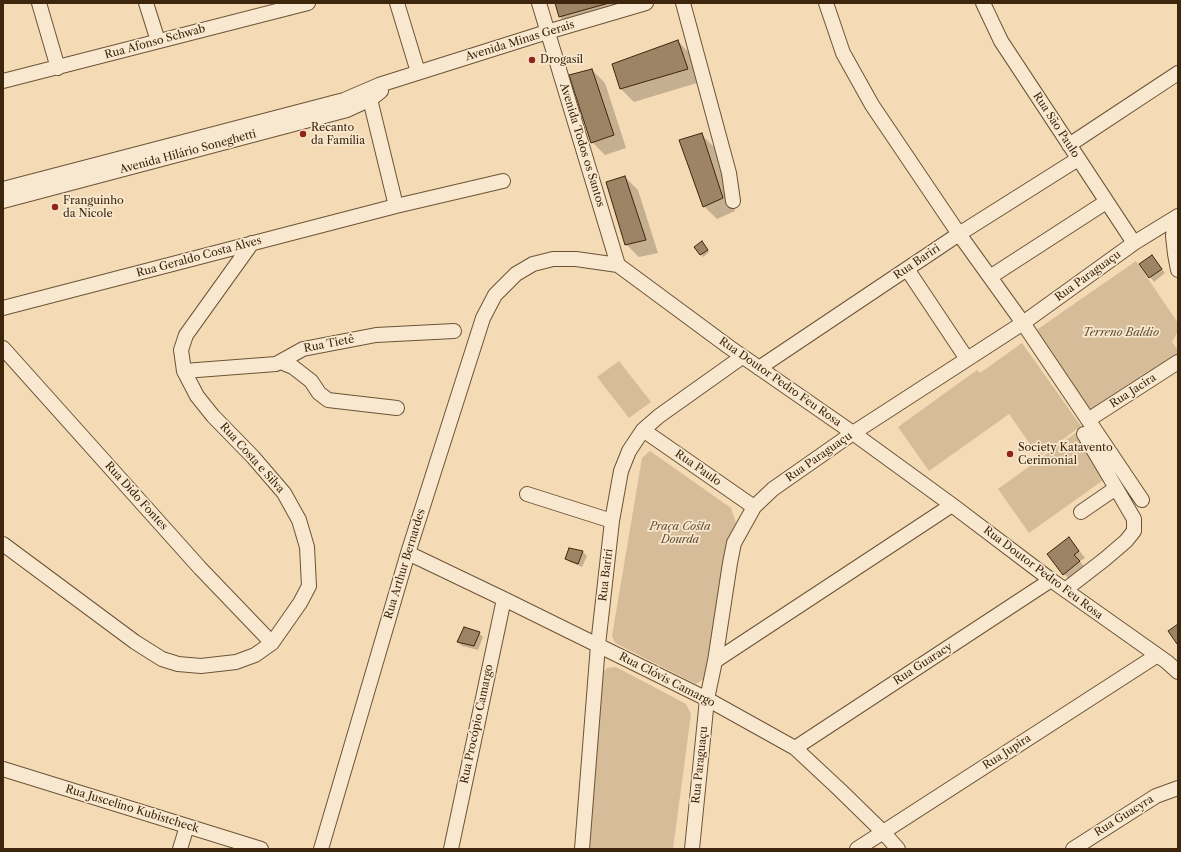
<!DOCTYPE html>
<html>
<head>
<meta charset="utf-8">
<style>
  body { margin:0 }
  #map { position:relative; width:1181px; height:852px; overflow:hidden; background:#f5dbb5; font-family:"Libre Caslon Text",serif }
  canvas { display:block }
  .frame { position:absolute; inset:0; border:4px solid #3e260c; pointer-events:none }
</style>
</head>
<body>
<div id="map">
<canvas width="1181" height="852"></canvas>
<div class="frame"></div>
</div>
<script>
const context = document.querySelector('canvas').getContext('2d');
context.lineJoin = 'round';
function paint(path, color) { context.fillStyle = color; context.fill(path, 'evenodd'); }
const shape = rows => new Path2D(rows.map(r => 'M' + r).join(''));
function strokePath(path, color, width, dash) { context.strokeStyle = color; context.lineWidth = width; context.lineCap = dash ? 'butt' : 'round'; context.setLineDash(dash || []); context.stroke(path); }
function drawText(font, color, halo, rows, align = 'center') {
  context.font = font + ' "Libre Caslon Text",serif'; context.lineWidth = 3.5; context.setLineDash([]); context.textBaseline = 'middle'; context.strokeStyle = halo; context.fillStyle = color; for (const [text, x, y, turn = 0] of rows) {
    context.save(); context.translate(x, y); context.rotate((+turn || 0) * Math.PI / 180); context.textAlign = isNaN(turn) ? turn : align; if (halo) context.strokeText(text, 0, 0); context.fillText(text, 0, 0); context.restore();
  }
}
const green = shape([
  [1136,261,1178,323,1178,331,1172,342,1178,350,1178,357,1092,414,1035,331],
  [1022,343,1081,426,1039,457,1009,414,929,471,898,427,977,370,980,373],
  [619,361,651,402,629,418,597,377],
  [1077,432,1109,476,1029,533,998,489],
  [650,451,731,508,736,523,725,557,704,679,696,684,615,643,612,636,642,458],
  [616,667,686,704,691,714,673,849,580,849,600,676,607,668]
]);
const shadow = shape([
  [556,3,647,3,568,25,560,17],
  [678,41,690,54,700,82,634,102,621,89,613,65],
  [592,70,605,83,626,148,605,155,592,142],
  [701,134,714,147,735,211,717,219,704,206],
  [625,177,638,190,658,253,639,257,626,244],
  [703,244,709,252,703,257,695,247],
  [1155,260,1165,273,1154,282,1140,264],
  [1069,538,1085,558,1080,561,1085,568,1070,580,1064,574],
  [570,549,583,552,587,556,582,567,570,562,566,558],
  [479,633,483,637,478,650,462,646,458,642]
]);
const building = shape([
  [555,3,609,3,559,17,555,3],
  [678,40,688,69,620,89,612,64,678,40],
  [592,69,614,135,591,143,569,75,592,69],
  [702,133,723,198,703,207,679,140,702,133],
  [625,176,646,240,625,245,606,182,625,176],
  [702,241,708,250,700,255,694,247,702,241],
  [1152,255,1162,269,1149,278,1139,264,1152,255],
  [1069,537,1079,551,1074,555,1080,561,1063,575,1047,554,1069,537],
  [569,548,583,551,578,564,565,559,569,548],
  [1178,624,1178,644,1177,644,1168,631,1178,624],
  [464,627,480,632,474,646,457,642,464,627]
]);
const minor = shape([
  [39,3,58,68],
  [146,3,158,41],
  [397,3,418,72],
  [539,3,618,265],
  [683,3,729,173,733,201],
  [826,3,843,53,872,105,959,234,1023,323,1142,500],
  [983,3,1001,41,1134,243],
  [3,81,308,3],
  [368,91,396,206],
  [1069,145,1178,73],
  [3,189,344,100,379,85,547,32,646,3],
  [3,201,347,110,371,99,381,91],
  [1175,218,1173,236,1175,254,1178,270],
  [907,269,967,359],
  [990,277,1106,202],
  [3,308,396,206,503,181],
  [3,348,200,568,272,643],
  [281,362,293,367,311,381,319,393,328,400,397,408],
  [759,368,959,234,1078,159],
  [184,371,276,364,303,349,376,335,454,331],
  [1088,420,1178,362],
  [643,430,754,507],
  [1084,434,1116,488],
  [527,494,612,521],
  [3,544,135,642,162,659,178,664,201,666,236,662,255,655,272,643,300,603,309,586,307,547,299,520,284,493,253,457,213,416,197,396,184,371,181,350,186,335,252,243],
  [408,553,504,599,707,699,795,748,840,790,883,832,898,849],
  [1065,590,1105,559,1126,541,1134,531,1134,519,1116,488,1081,512],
  [715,661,952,505],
  [795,748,1051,580],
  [3,769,261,849],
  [180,849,187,826],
  [321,849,408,553,483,318,495,295,516,274,533,264,553,259,576,259,618,265,729,347,853,433,952,505,1051,580,1167,662,1178,672],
  [451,849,504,599],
  [582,849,598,645,612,521,621,471,629,451,643,430,659,416,742,357],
  [692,849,707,699,715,661,730,563,734,543,754,507,773,489,853,433,1023,323,1134,243,1178,216],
  [857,849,1156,656],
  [1073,849,1156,796,1178,788]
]);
const markers = [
  [532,60,4,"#8f2418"],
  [303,134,4,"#8f2418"],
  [55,207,4,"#8f2418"],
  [1010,454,4,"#8f2418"]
];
const streetNames = [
  ["Avenida Minas Gerais",520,41,-17],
  ["Rua Afonso Schwab",155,42,-15],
  ["Rua São Paulo",1056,125,57],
  ["Avenida Todos os Santos",582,145,73],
  ["Avenida Hilário Soneghetti",188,152,-15],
  ["Rua Geraldo Costa Alves",199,257,-15],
  ["Rua Bariri",917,262,-34],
  ["Rua Paraguaçu",1088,276,-36],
  ["Rua Tietê",329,344,-11],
  ["Rua Doutor Pedro Feu Rosa",780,382,35],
  ["Rua Jacira",1133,391,-33],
  ["Rua Paraguaçu",819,457,-35],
  ["Rua Costa e Silva",252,458,48],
  ["Rua Paulo",698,468,35],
  ["Rua Dido Fontes",136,496,48],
  ["Rua Arthur Bernardes",405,564,-73],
  ["Rua Doutor Pedro Feu Rosa",1043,573,37],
  ["Rua Bariri",606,575,-83],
  ["Rua Guaracy",923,664,-33],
  ["Rua Clóvis Camargo",667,680,27],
  ["Rua Procópio Camargo",477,724,-78],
  ["Rua Jupira",1007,752,-33],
  ["Rua Paraguaçu",700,765,-84],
  ["Rua Juscelino Kubistcheck",132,809,17],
  ["Rua Guacyra",1124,816,-32]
];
const poiNames = [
  ["Drogasil",540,60],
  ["Recanto",311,128],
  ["da Família",311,141],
  ["Franguinho",63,201],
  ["da Nicole",63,214],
  ["Society Katavento",1018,448],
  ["Cerimonial",1018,461]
];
const parkNames = [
  ["Terreno Baldio",1121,333],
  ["Praça Costa",680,527],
  ["Dourda",680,540]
];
paint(green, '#d6bc98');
paint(shadow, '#0003');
paint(building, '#9d8464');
strokePath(building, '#3e260c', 1);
strokePath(minor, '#6c5336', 16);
strokePath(minor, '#f8e8cf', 14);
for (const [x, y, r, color] of markers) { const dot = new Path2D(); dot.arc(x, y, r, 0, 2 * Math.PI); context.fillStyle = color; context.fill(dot); strokePath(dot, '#f8e8cf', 1.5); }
drawText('11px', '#3e260c', '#f8e8cf', streetNames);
drawText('11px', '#3e260c', '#f8e8cf', poiNames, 'left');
drawText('italic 11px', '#644c2f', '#f8e8cf', parkNames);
</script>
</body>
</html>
